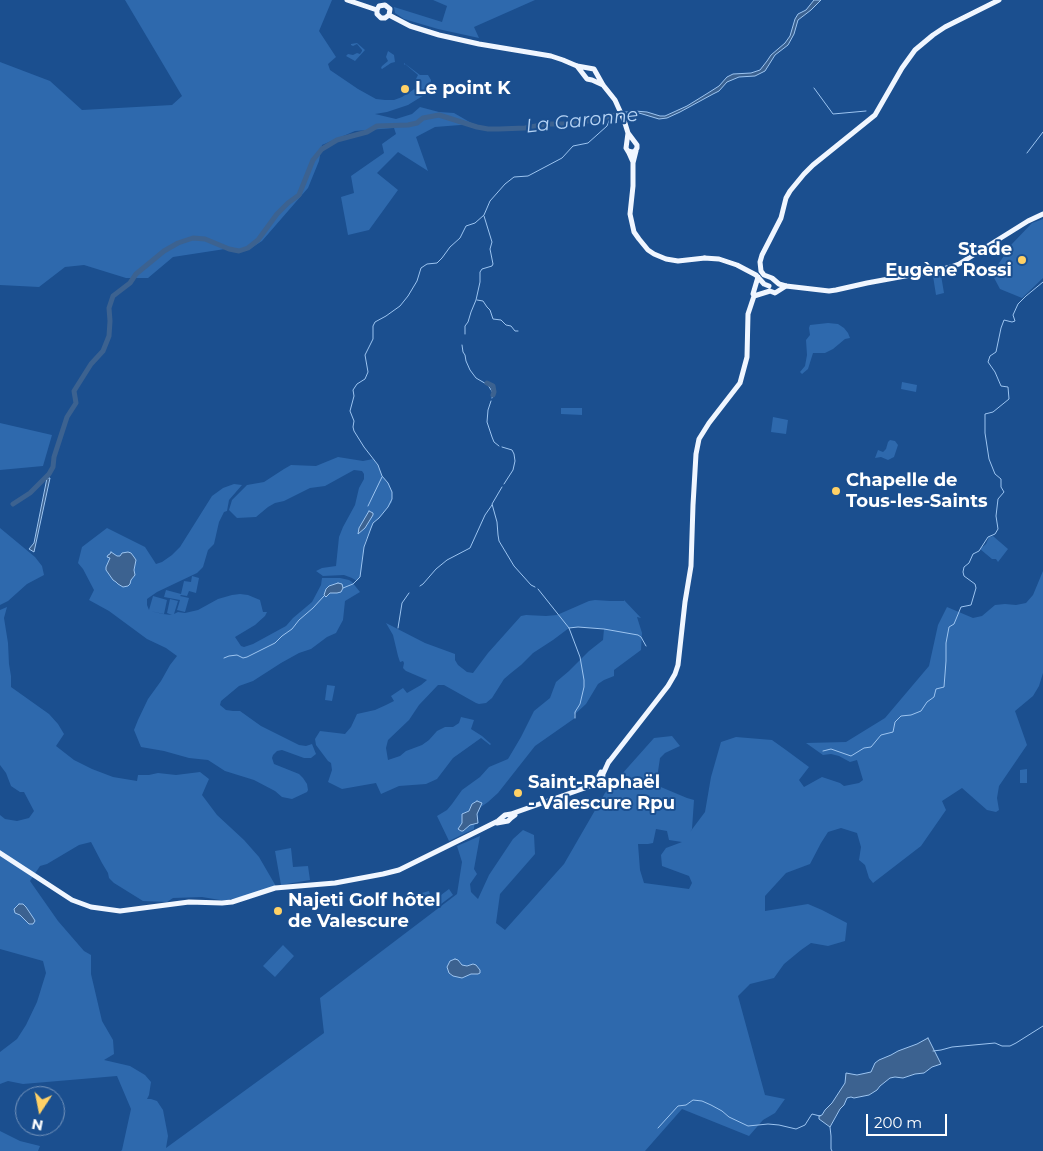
<!DOCTYPE html>
<html>
<head>
<meta charset="utf-8">
<style>
  body { margin:0 }
  #map { position:relative; width:1043px; height:1151px; overflow:hidden; background:#1b4f8f; font-family:Montserrat,sans-serif }
  canvas { display:block }
  .north { position:absolute; left:15px; top:1086px; width:50px; height:50px; box-sizing:border-box; background:#1b4f8f; border:1px solid #7695bc; border-radius:50%; rotate:191deg; font-size:14px; font-weight:700; line-height:20px; text-align:center; color:#fff }
  .north::after { content:''; display:block; margin:auto; width:18px; height:22px; background:#ffd166; clip-path:polygon(50% 0,100% 100%,50% 72%,0 100%) }
  .scale { position:absolute; left:866px; top:1114px; width:81px; height:22px; box-sizing:border-box; border:2px solid #fff; border-top:0; padding-left:6px; font-size:15px; line-height:18px; white-space:nowrap; color:#fff; -webkit-text-stroke:4px #1b4f8f; paint-order:stroke }
</style>
</head>
<body>
<div id="map">
<canvas width="1043" height="1151"></canvas>
<div class="north">N</div>
<div class="scale">200 m</div>
</div>
<script>
const context = document.querySelector('canvas').getContext('2d');
context.lineJoin = 'round';
function paint(path, color) { context.fillStyle = color; context.fill(path, 'evenodd'); }
const shape = rows => new Path2D(rows.map(r => 'M' + r).join(''));
function strokePath(path, color, width, dash) { context.strokeStyle = color; context.lineWidth = width; context.lineCap = dash ? 'butt' : 'round'; context.setLineDash(dash || []); context.stroke(path); }
function drawText(font, color, halo, rows, align = 'center') {
  context.font = font + ' Montserrat,sans-serif'; context.lineWidth = 4; context.setLineDash([]); context.textBaseline = 'middle'; context.strokeStyle = halo; context.fillStyle = color; for (const [text, x, y, turn = 0] of rows) {
    context.save(); context.translate(x, y); context.rotate((+turn || 0) * Math.PI / 180); context.textAlign = isNaN(turn) ? turn : align; if (halo) context.strokeText(text, 0, 0); context.fillText(text, 0, 0); context.restore();
  }
}
const green = shape([
  [125,0,332,0,319,31,336,57,328,64,330,70,358,89,376,99,385,100,394,100,402,97,416,88,418,80,416,79,418,75,405,64,404,65,404,63,420,75,428,75,431,80,429,92,408,105,387,112,375,114,396,119,412,114,420,107,439,112,454,113,473,124,435,127,416,137,428,171,398,152,377,173,398,190,369,230,348,235,341,197,354,193,351,176,384,153,382,144,396,134,394,128,355,131,322,145,319,161,308,188,262,241,250,249,238,252,225,249,173,257,148,278,126,278,84,265,65,267,39,287,0,285,0,62,50,81,82,110,172,105,182,96],
  [433,0,535,0,474,27,479,38,438,29,404,19,395,13,394,7,442,22,447,6],
  [357,43,365,50,355,61,346,56,348,54,353,55,357,53,360,54,362,51,362,50,357,44,353,46,351,45,351,44],
  [388,51,394,55,395,62,391,63,382,69,381,68,382,66,388,61,386,57],
  [1043,219,1043,278,1022,298,1000,289,992,274,1011,245,1032,223],
  [941,275,944,293,936,295,933,276],
  [828,323,838,324,844,328,848,333,850,338,845,339,833,349,825,353,813,353,808,369,802,374,800,372,805,366,807,355,806,340,810,335,809,328,810,325],
  [902,382,917,385,916,392,901,389],
  [561,408,582,408,582,415,561,414],
  [773,417,788,420,786,434,771,432],
  [0,423,52,435,43,466,0,470],
  [890,440,895,441,898,445,894,457,888,460,881,457,875,458,878,450,883,452,886,449,888,442],
  [338,457,363,461,373,459,378,465,382,476,388,483,392,492,392,502,388,507,379,518,373,523,367,538,365,542,362,559,361,573,360,577,357,581,352,578,344,575,323,576,316,571,322,568,336,566,339,537,343,527,355,505,359,488,364,479,364,474,362,471,354,470,325,486,310,488,284,501,275,503,268,507,256,517,237,518,229,510,232,500,247,485,264,482,284,469,291,465,316,466],
  [234,484,242,485,229,500,227,511,224,512,219,522,214,544,208,550,203,567,197,573,157,592,147,599,147,605,149,610,153,596,167,600,164,614,150,611,163,614,172,615,167,613,170,599,178,601,174,614,178,612,185,613,198,610,218,599,232,595,240,594,248,595,260,600,263,612,267,612,265,616,255,625,235,637,241,646,244,647,253,644,286,626,293,618,312,602,321,585,322,578,340,578,349,580,352,582,360,592,345,601,343,620,336,633,327,637,311,649,299,653,281,663,253,681,239,686,221,701,220,705,226,710,233,711,240,711,261,726,299,745,306,746,312,744,316,754,311,758,304,758,282,750,277,751,273,755,272,758,274,764,299,774,303,778,307,784,308,790,307,792,292,799,282,797,275,791,254,780,225,771,208,760,189,758,164,751,141,747,134,730,138,720,148,699,161,681,170,665,177,656,166,648,147,639,109,611,89,600,94,590,83,569,78,563,82,547,107,528,145,547,156,564,162,562,172,555,180,547,212,496,223,488],
  [0,528,35,557,42,566,44,575,27,584,8,601,0,605],
  [993,536,1008,549,998,562,996,559,992,559,980,549,986,544,989,537],
  [1043,571,1043,673,1039,686,1033,696,1015,711,1027,745,999,786,997,798,999,810,996,812,987,810,962,788,942,801,946,810,921,846,873,883,869,878,865,865,859,860,861,847,857,833,841,828,828,832,821,843,810,864,786,873,765,896,765,911,808,904,822,910,847,923,845,941,828,946,811,943,801,950,784,964,774,978,750,984,738,996,765,1095,785,1099,775,1113,763,1120,749,1136,682,1109,645,1151,121,1151,122,1150,131,1109,117,1076,23,1084,8,1081,0,1084,0,1052,17,1039,26,1025,37,1002,46,973,43,961,0,949,0,815,5,819,17,821,29,818,34,811,24,792,20,792,11,786,6,773,0,765,0,610,7,607,4,618,8,643,9,664,11,676,11,687,49,714,58,724,64,734,56,746,74,760,92,769,113,777,137,781,138,775,149,775,158,773,176,775,200,772,209,779,202,795,217,815,244,840,259,857,277,888,228,900,220,900,202,897,173,898,167,902,143,901,114,883,109,878,108,873,102,863,91,842,79,845,47,864,40,866,30,881,58,921,84,951,91,955,91,974,102,1021,113,1040,114,1054,104,1060,130,1066,145,1075,151,1082,149,1095,147,1099,151,1099,157,1101,163,1110,168,1136,166,1148,324,1033,320,998,457,894,462,862,457,846,480,836,474,869,477,874,470,884,471,892,478,899,489,875,513,839,523,830,534,835,535,854,500,894,496,923,505,930,564,864,605,793,654,738,672,736,680,746,665,753,660,758,656,785,687,798,694,800,692,829,690,832,705,812,711,777,721,742,736,737,772,740,786,750,809,767,799,780,804,787,822,777,840,783,844,786,859,783,863,780,857,760,850,762,839,756,831,754,823,755,806,743,846,742,885,718,929,666,938,625,947,607,973,618,982,616,995,605,1005,604,1016,605,1026,603,1033,595],
  [656,829,667,831,669,840,682,842,666,848,661,855,662,866,689,876,692,883,689,889,644,883,640,870,638,844,648,844,653,843],
  [192,576,199,578,196,593,189,591,187,596,181,595,180,596,189,598,185,612,177,610,180,600,164,597,166,590,181,594,184,581,191,582],
  [595,600,610,601,624,601,624,600,641,618,637,617,642,633,641,650,614,670,614,676,604,680,598,684,586,704,574,715,575,718,535,746,498,793,488,802,478,809,475,816,474,829,449,841,437,816,447,810,452,804,462,790,480,777,489,767,508,759,521,737,534,711,550,698,556,682,569,671,589,651,603,640,604,629,579,627,569,628,553,640,533,653,521,665,511,673,504,679,492,698,486,703,479,704,476,703,444,685,438,685,419,705,409,720,388,740,386,748,388,760,400,756,406,751,422,745,429,740,437,731,445,727,453,727,459,723,461,717,474,720,471,729,482,736,491,744,490,745,481,738,453,758,437,779,426,784,399,786,381,794,376,783,342,789,328,782,332,770,331,763,328,761,316,745,315,739,320,731,345,734,351,727,357,714,375,710,386,705,394,701,391,696,403,688,407,693,421,685,427,680,406,671,403,668,404,663,403,661,400,662,398,656,393,635,386,623,425,643,455,654,455,660,458,665,467,672,473,673,488,653,521,616,526,615,546,616,557,615,589,601],
  [327,685,335,686,332,701,325,700],
  [1027,769,1027,783,1020,783,1020,770],
  [291,848,293,867,308,866,310,880,281,885,275,851],
  [449,889,453,895,441,904,437,898],
  [429,891,433,905,426,907,422,893],
  [283,945,294,956,275,977,263,966],
  [0,1131,20,1141,40,1146,38,1151,0,1151]
]);
const water = shape([
  [814,0,821,0,811,10,798,20,794,34,788,45,775,55,765,71,755,76,739,77,727,82,719,91,713,94,680,112,667,118,659,119,639,113,611,116,618,113,635,111,647,112,660,116,665,116,687,106,708,93,719,86,727,77,733,74,751,73,760,70,767,61,771,55,785,43,790,36,795,19,798,14,806,10,814,0],
  [47,478,50,478,34,552,29,549,34,543,47,478],
  [369,511,373,513,373,515,365,528,358,534,359,528,369,511],
  [111,552,117,556,120,556,122,553,128,552,131,553,134,557,136,560,134,570,135,575,131,580,130,584,128,586,123,587,118,584,116,582,113,580,106,570,106,567,110,558,107,557,108,555,110,554,111,552],
  [338,583,342,584,343,588,341,592,337,593,330,593,326,597,324,595,326,589,329,586,338,583],
  [477,801,482,803,477,814,478,823,470,825,463,831,461,831,458,829,462,823,462,814,469,811,472,804,477,801],
  [19,904,23,904,26,907,34,919,35,921,33,924,29,924,20,915,15,913,14,909,19,904],
  [455,959,458,960,462,965,467,966,473,964,476,965,480,970,480,973,478,974,471,974,462,978,453,976,449,973,447,967,450,961,455,959],
  [928,1038,941,1064,932,1067,924,1073,915,1074,903,1078,895,1077,890,1078,880,1086,877,1090,869,1095,854,1098,851,1097,847,1098,844,1105,840,1109,830,1127,819,1119,819,1116,822,1115,825,1110,832,1103,845,1083,846,1073,857,1075,871,1072,875,1063,879,1060,891,1055,898,1051,917,1044,928,1038]
]);
const stream = shape([
  [814,88,833,114,866,111],
  [1027,153,1043,132],
  [477,300,483,301,487,307,490,310,493,319,501,320,506,325,511,326,515,331,518,331],
  [465,334,465,326,468,322,471,312,476,300,480,282,480,272,482,269,492,266,493,264,490,249,492,242,484,216],
  [462,345,463,352,465,355,466,361,470,370,476,378,488,385,493,393,493,395,492,398],
  [491,401,488,410,487,422,492,437,494,442,499,446],
  [502,447,512,450,514,454,515,461,513,470,504,484],
  [502,487,492,504,497,522,498,535,499,541,514,566,531,585,535,587],
  [368,506,382,477],
  [420,586,423,584,436,569,447,560,470,548,485,515,492,505],
  [343,588,353,584,360,577,364,547,371,528,373,523,379,518,388,507,392,499,392,492,388,483,382,476,378,465,364,447,354,431,353,427,354,421,350,411,354,396,353,390,357,384,365,379,368,372,365,355,373,339,373,326,375,322,386,316,400,306,408,296,417,281,421,268,427,264,437,263,442,258,450,247,460,238,466,226,475,223,484,215,490,201,505,184,514,177,528,176,562,158,573,146,588,143,607,126,611,116],
  [538,589,569,628,580,657,584,680,584,687,580,704,575,712,575,718],
  [398,628,402,603,409,593],
  [569,628,578,627,604,629,638,635,641,637,646,646],
  [224,658,229,656,237,655,243,658,247,657,275,643,282,636,292,629,299,620,313,608,324,596],
  [823,751,831,749,851,756,864,748,871,747,881,735,893,732,895,722,901,716,911,715,921,711,927,702,934,697,936,689,944,687,946,661,946,643,949,627,954,624,961,607,971,605,976,588,975,584,964,576,963,572,964,567,969,563,973,554,979,551,988,537,995,534,998,529,996,516,998,499,1004,492,1001,487,1001,479,995,474,989,459,985,433,985,414,993,412,1009,399,1008,387,1001,386,995,372,988,362,990,356,996,352,1001,328,1004,320,1012,322,1015,321,1013,315,1018,304,1026,296,1043,282],
  [933,1051,941,1050,952,1047,995,1043,1002,1046,1010,1046,1016,1043,1043,1026],
  [830,1127,831,1136,831,1149,832,1151],
  [658,1128,678,1106,686,1105,693,1100,702,1101,711,1105,722,1111,729,1117,748,1126,768,1124,779,1125,796,1129,805,1125,810,1117,812,1114,820,1116]
]);
const river = shape([
  [487,383,493,386,494,392,493,395],
  [13,504,30,493,49,474,53,467,54,457,67,417,76,403,74,391,91,364,103,351,109,336,110,321,109,308,113,296,130,283,136,274,164,251,178,243,193,238,205,239,229,249,239,251,248,248,258,240,277,214,288,203,299,195,313,160,322,149,337,140,367,132,377,126,408,125,417,123,423,118,439,115,477,127,488,129,499,129,525,128,547,124,573,124,616,115]
]);
const major = shape([
  [347,0,377,10],
  [999,0,945,27,933,35,915,50,902,68,875,115,813,165,804,174,790,191,786,198,781,218,762,255,760,262,761,271,764,275,772,278,779,284,786,286,829,291,836,290,867,283,943,269,951,267,959,264,1028,221,1043,214],
  [377,10,379,6,385,5,390,9,389,15],
  [377,10,377,14,381,18,385,18,389,15],
  [389,15,410,26,439,35,479,44,551,56,563,60,577,66,594,69,603,85,615,100,624,120,628,133,637,145,637,148,635,151,632,152,628,151],
  [577,66,587,79,592,80,603,85],
  [628,133,626,148,629,153,633,162],
  [636,151,633,163,633,186,630,214,634,232,639,239,648,250,654,254,666,259,678,261,705,258],
  [704,258,719,259,737,265,756,275,764,284,769,286],
  [770,291,775,293,786,286],
  [754,296,770,291],
  [608,763,668,686,675,674,678,665,685,602,691,566,693,505,696,454,699,439,709,423,740,383,747,357,748,314,754,296,753,294,758,277],
  [589,785,594,782,595,779,598,778,601,772],
  [497,823,508,821,511,818,515,815],
  [0,853,72,900,91,907,120,911,189,902,222,903,232,902,275,888,335,883,383,874,399,870,480,830,498,821,505,815,511,814,596,784,600,785,602,783,603,774,609,761]
]);
const markers = [
  [405,89,5,"#ffd166"],
  [1022,260,5,"#ffd166"],
  [836,491,5,"#ffd166"],
  [518,793,5,"#ffd166"],
  [278,911,5,"#ffd166"]
];
const poiNames = [
  ["Le point K",415,89],
  ["Stade",1012,250,"right"],
  ["Eugène Rossi",1012,271,"right"],
  ["Chapelle de",846,481],
  ["Tous-les-Saints",846,502],
  ["Saint-Raphaël",528,783],
  ["- Valescure Rpu",528,804],
  ["Najeti Golf hôtel",288,901],
  ["de Valescure",288,922]
];
const waterNames = [
  ["La Garonne",582,121,-6]
];
paint(green, '#2e69ad');
paint(water, '#3c6290');
strokePath(water, '#9cc4f0', 1);
strokePath(stream, '#9cc4f0', 1);
strokePath(river, '#3c6290', 5);
strokePath(major, '#f0f6ff', 5);
for (const [x, y, r, color] of markers) { const dot = new Path2D(); dot.arc(x, y, r, 0, 2 * Math.PI); context.fillStyle = color; context.fill(dot); strokePath(dot, '#1b4f8f', 2); }
drawText('bold 18px', '#fff', '#1b4f8f', poiNames, 'left');
drawText('italic 19px', '#b5d3f5', '#1b4f8f', waterNames);
</script>
</body>
</html>
